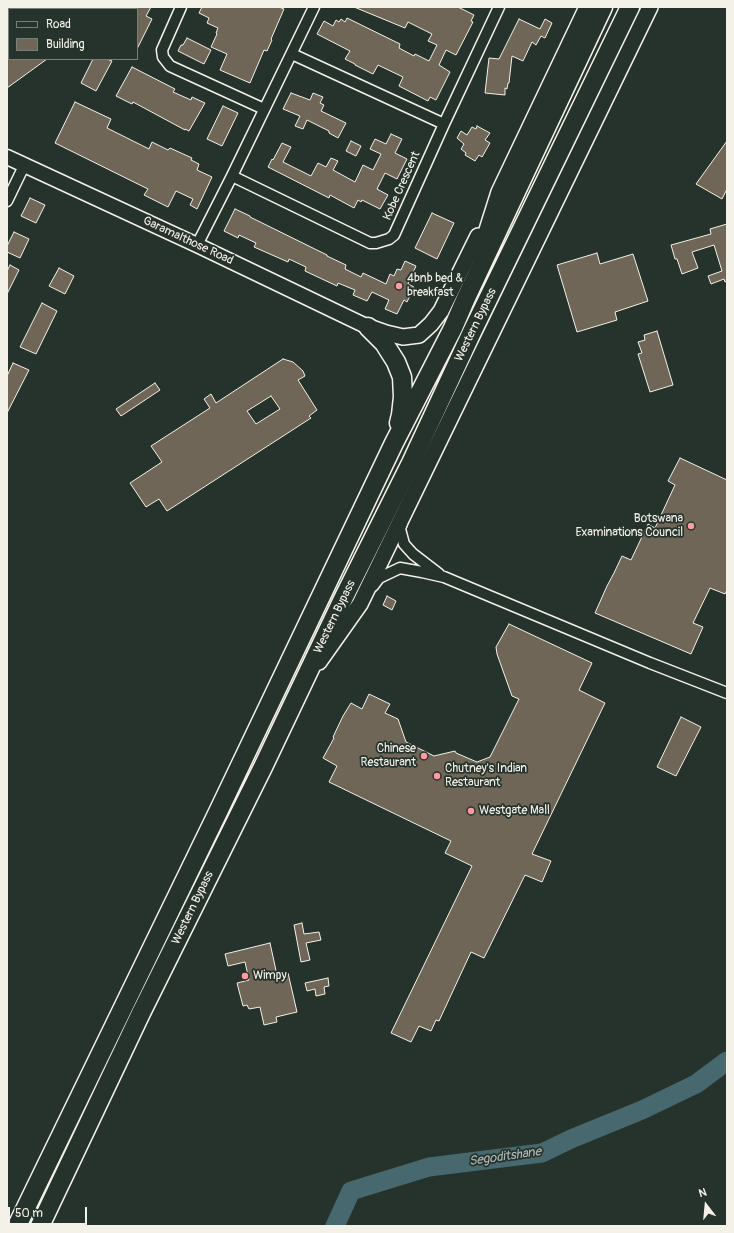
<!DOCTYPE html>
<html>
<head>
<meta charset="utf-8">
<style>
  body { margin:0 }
  #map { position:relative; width:734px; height:1233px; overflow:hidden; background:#26332d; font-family:Pangolin,sans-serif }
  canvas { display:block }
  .frame { position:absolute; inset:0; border:8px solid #f4f1e8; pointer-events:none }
  .legend { position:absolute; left:8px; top:8px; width:130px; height:52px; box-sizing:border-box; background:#26332d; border:1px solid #787f78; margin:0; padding:5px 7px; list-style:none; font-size:12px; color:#f4f1e8 }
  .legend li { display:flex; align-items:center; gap:8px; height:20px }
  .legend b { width:20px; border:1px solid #787f78 }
  .north { position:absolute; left:686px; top:1185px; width:40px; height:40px; -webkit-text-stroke:3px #26332d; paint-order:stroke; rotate:344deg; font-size:11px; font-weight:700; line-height:16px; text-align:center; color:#f4f1e8 }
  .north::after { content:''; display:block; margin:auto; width:14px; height:18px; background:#f4f1e8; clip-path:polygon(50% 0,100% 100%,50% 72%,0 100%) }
  .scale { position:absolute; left:8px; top:1207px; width:79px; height:18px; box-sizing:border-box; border:2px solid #f4f1e8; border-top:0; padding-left:5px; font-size:12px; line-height:14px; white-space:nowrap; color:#f4f1e8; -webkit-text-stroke:3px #26332d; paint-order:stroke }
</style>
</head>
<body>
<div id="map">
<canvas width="734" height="1233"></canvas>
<div class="frame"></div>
<ul class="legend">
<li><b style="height:5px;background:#26332d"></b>Road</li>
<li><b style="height:11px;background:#6f6658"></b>Building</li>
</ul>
<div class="north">N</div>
<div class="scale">50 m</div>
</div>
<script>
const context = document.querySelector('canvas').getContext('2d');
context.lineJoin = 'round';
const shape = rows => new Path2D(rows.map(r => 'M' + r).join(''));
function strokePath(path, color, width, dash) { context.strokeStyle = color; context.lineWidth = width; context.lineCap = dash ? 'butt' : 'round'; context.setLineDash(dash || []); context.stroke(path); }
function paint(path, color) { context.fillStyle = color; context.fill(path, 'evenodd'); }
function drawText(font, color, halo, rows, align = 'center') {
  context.font = font + ' Pangolin,sans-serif'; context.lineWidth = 3.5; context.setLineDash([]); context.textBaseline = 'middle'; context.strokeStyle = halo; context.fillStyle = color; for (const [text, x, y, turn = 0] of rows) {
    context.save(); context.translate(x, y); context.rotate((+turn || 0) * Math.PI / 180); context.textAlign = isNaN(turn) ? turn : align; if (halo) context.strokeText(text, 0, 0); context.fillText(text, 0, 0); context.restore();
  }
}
const river = shape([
  [335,1226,351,1191,429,1167,542,1153,571,1139,642,1110,696,1084,727,1061]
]);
const building = shape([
  [137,7,151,7,146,16,152,19,137,49,137,7],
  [202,7,279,7,284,9,271,39,272,40,267,51,264,50,250,83,220,70,227,54,211,47,217,34,216,33,218,28,207,23,209,18,199,13,202,7],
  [354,7,458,7,474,15,471,21,473,22,456,55,446,50,439,65,450,72,436,100,430,97,428,101,399,86,403,77,378,65,373,74,355,65,355,64,345,59,350,51,317,34,324,21,333,26,336,20,339,22,341,19,345,22,347,18,400,44,399,48,414,56,415,54,429,61,437,45,428,41,432,34,408,22,405,28,354,7],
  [519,19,540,29,545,19,552,23,545,38,541,36,536,45,532,42,523,61,512,56,509,83,508,83,507,89,505,88,505,95,485,93,489,58,499,59,519,19],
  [187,38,211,50,204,64,178,51,181,45,183,45,187,38],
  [7,59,47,59,7,88,7,59],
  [93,59,107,59,112,61,96,91,81,83,93,59],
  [132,67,175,89,173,92,191,100,192,97,205,103,189,131,185,129,185,130,133,102,132,104,116,96,132,67],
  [291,93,310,100,313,93,323,97,320,103,324,105,321,111,346,123,338,138,329,133,329,131,307,120,303,129,295,126,300,116,283,109,291,93],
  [75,102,111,119,107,128,149,149,152,142,168,150,170,148,192,158,191,160,199,164,197,170,212,177,197,209,190,205,193,199,176,191,168,207,144,195,148,189,55,143,75,102],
  [223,106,238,113,222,146,207,139,223,106],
  [477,126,490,133,485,140,490,143,482,157,479,155,475,161,465,155,466,153,461,149,464,144,457,138,461,131,467,135,472,127,476,129,477,126],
  [391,134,402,139,395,153,407,159,397,179,385,173,377,189,388,195,380,209,362,200,361,202,358,200,354,208,330,195,329,198,268,167,272,159,273,160,282,143,291,147,283,162,311,176,318,163,326,167,331,158,338,161,333,170,355,182,363,165,373,170,381,154,370,149,375,139,386,144,391,134],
  [351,141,361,146,356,156,346,151,351,141],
  [727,141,727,189,722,199,696,184,727,141],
  [30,198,45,205,36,223,21,216,30,198],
  [235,209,250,216,250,217,327,255,327,256,346,265,345,269,361,277,363,273,386,284,390,274,394,276,397,269,401,270,405,261,416,266,408,284,414,287,407,302,404,300,397,314,385,309,389,300,372,292,367,301,353,295,355,290,338,283,337,286,305,271,306,267,289,259,288,262,254,247,256,243,239,235,238,238,224,231,235,209],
  [432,213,454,223,437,259,415,248,432,213],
  [727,224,727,281,725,282,724,279,711,284,708,276,722,271,714,245,692,252,698,268,682,274,677,259,675,259,671,245,711,234,710,229,727,224],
  [14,232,29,239,20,258,7,252,7,246,14,232],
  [597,253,600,264,633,254,648,301,615,312,617,320,577,332,557,265,597,253],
  [10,265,19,270,7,294,7,271,10,265],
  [59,268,74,276,65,294,49,286,59,268],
  [42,303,57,311,36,354,20,347,42,303],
  [657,331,673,385,650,392,638,354,642,353,638,342,645,340,644,335,657,331],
  [283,359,293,362,303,371,305,376,298,380,317,410,309,416,311,418,167,511,159,499,146,507,130,483,162,462,151,446,210,408,204,399,211,394,216,403,283,359],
  [271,396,280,409,256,424,247,411,271,396],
  [13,363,29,370,7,413,7,376,13,363],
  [155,383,160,390,121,416,116,409,155,383],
  [680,458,727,480,727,590,725,594,710,588,693,623,703,627,691,654,595,613,607,586,614,573,622,556,631,560,648,524,655,528,675,485,668,481,680,458],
  [387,596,396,601,392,610,383,605,387,596],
  [509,624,592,663,579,690,605,703,532,854,551,861,542,882,525,875,484,958,471,952,439,1021,436,1020,431,1031,419,1026,411,1042,391,1033,472,866,445,853,451,841,329,782,337,766,323,758,334,738,333,737,343,716,351,703,362,709,369,694,390,704,385,713,398,719,406,742,434,756,455,751,456,753,477,762,490,757,519,699,512,696,497,654,496,647,509,624],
  [681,717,701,727,676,776,657,767,681,717],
  [302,923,304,934,319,932,321,940,306,943,310,960,301,962,294,925,302,923],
  [270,943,277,975,288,973,297,1012,276,1017,277,1022,264,1025,260,1007,249,1009,247,1005,243,1006,237,983,249,980,245,962,228,966,225,954,270,943],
  [328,978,329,986,324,987,325,994,316,996,315,989,307,991,305,983,328,978]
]);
const street = shape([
  [181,7,162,50,163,57,170,66,264,109],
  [23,9,26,7],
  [7,20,9,19],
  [292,54,444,124],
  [232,176,370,243,376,243,389,239,394,235,444,124,499,7],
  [7,201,24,166],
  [197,245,232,176,314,7],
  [402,523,400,529,404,544,413,554,439,574],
  [373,586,379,578,400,568,422,572,444,577,650,663,727,693]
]);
const secondary = shape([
  [7,157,197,245,368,327]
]);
const primary = shape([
  [479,255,499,192,587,7],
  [369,327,386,333,403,337,419,335,431,324,441,311,478,236],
  [319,662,360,604,650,7]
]);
const highway = shape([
  [368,327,384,343,396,362,402,377,403,397,401,415,399,423],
  [17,1226,218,812,394,443,453,328,466,298,603,7],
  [40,1226,141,1013,263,767,344,597,411,463,472,332,630,7]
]);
const markers = [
  [399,286,4,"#ff9aa2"],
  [691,526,4,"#ff9aa2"],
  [424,756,4,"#ff9aa2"],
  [437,776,4,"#ff9aa2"],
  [471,811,4,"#ff9aa2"],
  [245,976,4,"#ff9aa2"]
];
const streetNames = [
  ["Kobe Crescent",402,186,-66],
  ["Garamalthose Road",188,241,25],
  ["Western Bypass",476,325,-64],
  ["Western Bypass",335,617,-64],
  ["Western Bypass",193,908,-64]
];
const poiNames = [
  ["4bnb bed &",407,279],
  ["breakfast",407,293],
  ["Botswana",683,519,"right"],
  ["Examinations Council",683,533,"right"],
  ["Chinese",416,749,"right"],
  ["Restaurant",416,763,"right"],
  ["Chutney's Indian",445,769],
  ["Restaurant",445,783],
  ["Westgate Mall",479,811],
  ["Wimpy",253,976]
];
const waterNames = [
  ["Segoditshane",505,1157,-8]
];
strokePath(river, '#47686e', 19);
paint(building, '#6f6658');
strokePath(building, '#f4f1e8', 1);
strokePath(street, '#f4f1e8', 13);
strokePath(secondary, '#f4f1e8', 17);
strokePath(primary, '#f4f1e8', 18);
strokePath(highway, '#f4f1e8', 21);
strokePath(street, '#26332d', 10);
strokePath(secondary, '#26332d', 14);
strokePath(primary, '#26332d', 15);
strokePath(highway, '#26332d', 18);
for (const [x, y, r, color] of markers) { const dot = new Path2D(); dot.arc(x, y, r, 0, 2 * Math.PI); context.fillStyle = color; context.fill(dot); strokePath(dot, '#26332d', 1.5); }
drawText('12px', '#f4f1e8', '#26332d', streetNames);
drawText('12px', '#f4f1e8', '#26332d', poiNames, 'left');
drawText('italic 13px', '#afbab7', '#26332d', waterNames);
</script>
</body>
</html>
